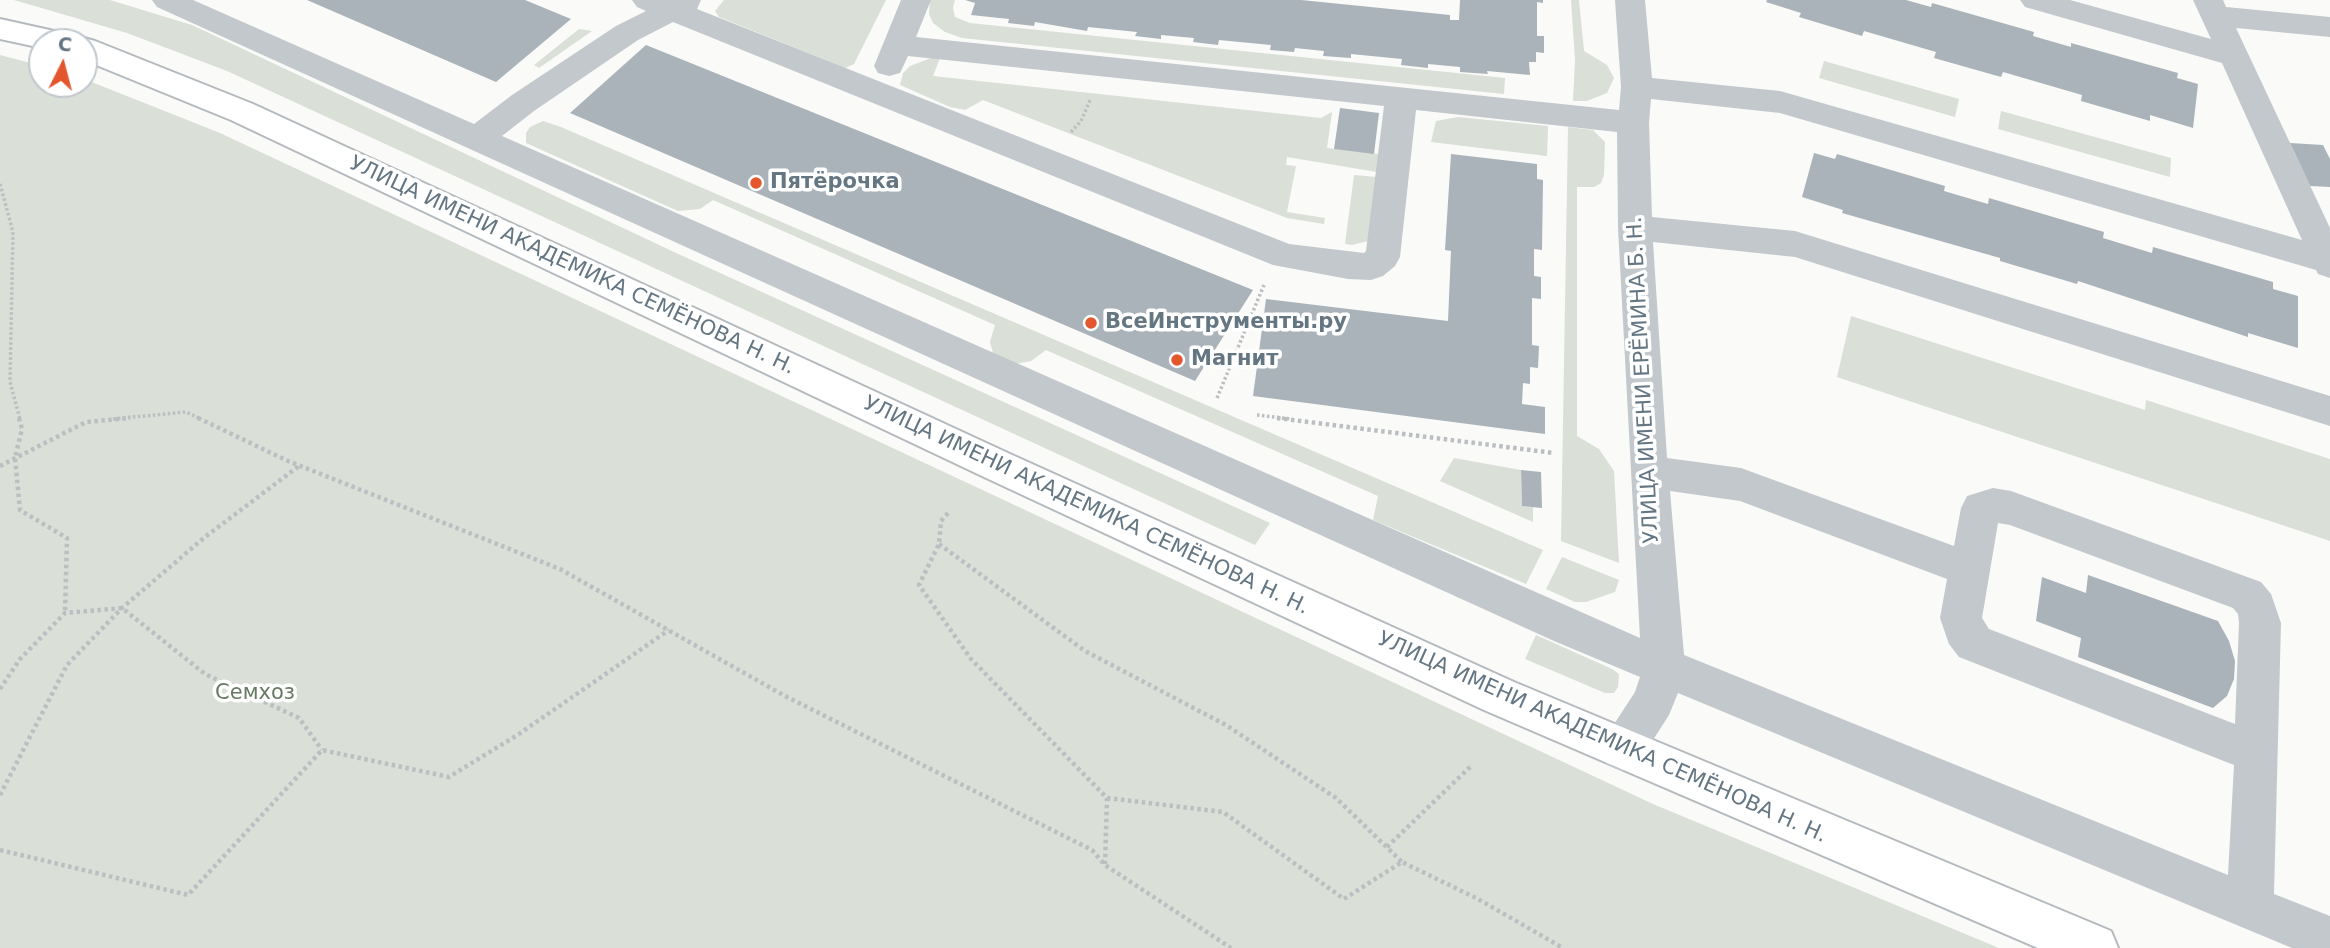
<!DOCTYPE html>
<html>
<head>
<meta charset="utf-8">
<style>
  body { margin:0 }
  #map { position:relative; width:2330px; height:948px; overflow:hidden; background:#fafaf8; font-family:"DejaVu Sans",sans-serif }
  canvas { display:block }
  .north { position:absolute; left:28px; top:28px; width:70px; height:70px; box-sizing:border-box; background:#fff; border:2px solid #c1c8cd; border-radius:50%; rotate:6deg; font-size:19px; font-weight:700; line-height:28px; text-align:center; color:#657683 }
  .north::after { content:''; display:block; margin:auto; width:24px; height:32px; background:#e4572e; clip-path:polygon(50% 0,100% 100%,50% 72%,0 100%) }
</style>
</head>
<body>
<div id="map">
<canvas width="2330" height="948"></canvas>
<div class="north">С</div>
</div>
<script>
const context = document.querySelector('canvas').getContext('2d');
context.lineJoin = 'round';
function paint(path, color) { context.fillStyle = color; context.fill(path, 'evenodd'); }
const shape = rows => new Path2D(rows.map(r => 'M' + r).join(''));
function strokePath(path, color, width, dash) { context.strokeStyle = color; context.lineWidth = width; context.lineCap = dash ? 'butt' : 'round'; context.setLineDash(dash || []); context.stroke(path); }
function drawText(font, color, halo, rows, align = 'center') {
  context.font = font + ' "DejaVu Sans",sans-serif'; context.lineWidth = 7; context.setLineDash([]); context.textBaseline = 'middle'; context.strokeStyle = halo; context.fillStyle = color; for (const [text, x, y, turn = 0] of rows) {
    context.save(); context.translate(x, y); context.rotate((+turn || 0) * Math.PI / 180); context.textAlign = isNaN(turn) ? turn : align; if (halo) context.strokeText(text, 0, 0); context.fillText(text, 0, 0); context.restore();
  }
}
const green = shape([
  [14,0,110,0,192,25,674,252,1270,523,1255,545,227,71,127,33],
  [724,0,886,0,854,64,845,68,719,17,715,11],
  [930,0,955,0,953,8,955,17,970,23,1505,78,1504,94,962,38,945,32,933,23,929,14],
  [1571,0,1579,0,1584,51,1607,65,1614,78,1607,93,1587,101,1573,101,1575,60],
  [579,29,592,31,539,68,534,65],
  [0,55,42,66,42,84,84,84,84,79,220,133,1653,804,1999,948,0,948],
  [931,58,940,58,933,76,1321,118,1332,112,1327,148,1380,154,1377,172,1287,157,1286,165,1296,166,1287,212,1325,218,1324,224,1287,218,983,100,965,110,950,107,900,85,903,73,910,66],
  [1824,61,1959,99,1955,117,1819,78],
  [2001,111,2171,158,2170,177,1998,129],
  [1458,117,1548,126,1547,156,1431,142,1436,121],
  [543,121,561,127,1543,550,1526,584,1373,520,1378,496,1046,350,1031,361,1015,364,993,353,990,342,995,325,713,200,700,209,678,211,526,143,526,133,530,127],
  [1568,127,1593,130,1605,142,1604,175,1601,183,1594,187,1577,187,1577,436,1599,449,1614,471,1619,563,1561,541],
  [1354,175,1376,177,1368,241,1352,245,1345,244],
  [1851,316,2145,410,2146,400,2330,459,2330,541,1837,377],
  [1454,458,1521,470,1522,506,1533,507,1533,522,1440,481],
  [1562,557,1619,580,1615,592,1586,602,1575,602,1546,589],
  [1536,635,1612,669,1619,674,1618,687,1614,693,1605,693,1525,659]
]);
const building = shape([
  [307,0,525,0,571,19,496,82],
  [965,0,1301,0,1450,15,1450,20,1459,20,1460,0,1543,0,1543,3,1537,2,1537,36,1544,36,1544,53,1536,52,1536,62,1529,62,1530,75,1487,71,1488,74,1460,72,1460,67,1428,64,1428,68,1401,65,1402,59,1351,54,1351,58,1323,56,1324,51,1295,48,1294,52,1270,50,1271,45,1219,40,1218,45,1193,42,1194,38,1161,35,1161,39,1135,36,1137,32,1088,27,1087,31,1035,22,1034,26,1008,23,1009,19,971,15,975,3],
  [1767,0,1906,0,1931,7,1932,3,2034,32,2033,36,2071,47,2071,43,2178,73,2177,78,2198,84,2193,128,2150,115,2150,121,2081,101,2082,95,2003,72,2001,77,1934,58,1936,52,1864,31,1862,36,1799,17,1801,13,1766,2],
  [646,45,1030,200,1253,290,1195,381,570,113],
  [1340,108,1379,113,1374,154,1334,149],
  [2290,143,2323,145,2330,159,2330,187,2310,186],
  [1814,153,1835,159,1837,154,1945,186,1944,191,1988,204,1989,198,2104,232,2103,238,2152,253,2153,247,2273,282,2273,289,2298,296,2298,348,2248,333,2248,337,2078,281,2077,284,2000,261,2000,258,1842,213,1843,210,1802,197],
  [1451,154,1537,164,1537,179,1543,180,1542,250,1534,249,1534,276,1541,277,1541,299,1532,298,1532,345,1539,346,1538,368,1530,367,1530,384,1523,383,1522,404,1545,407,1545,434,1253,396,1266,299,1448,321,1451,251,1445,250],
  [1521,470,1541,472,1542,508,1522,506],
  [2088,575,2218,621,2229,641,2235,661,2234,679,2227,696,2213,708,2078,657,2081,638,2036,621,2042,577,2086,593]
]);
const pathFar1 = shape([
  [1071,132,1081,121,1091,98],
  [0,184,13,232,10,382,20,419],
  [1217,398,1264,285],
  [1257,415,1291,419],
  [113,419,186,412,201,419]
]);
const path = shape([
  [19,418,22,429,15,458,20,510,67,538,65,613],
  [198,418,288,461,560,569,785,696,1092,850,1105,865,1231,948],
  [1277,418,1554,453],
  [0,466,86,422,130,418],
  [948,513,941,521,939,544,919,585,971,659,1107,798,1105,864],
  [939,544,1085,651,1226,725,1336,798,1402,862],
  [0,689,20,659,65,613,122,608,205,674,299,718,322,750],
  [0,795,67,665,122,608,205,537,299,466],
  [1107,798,1223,812,1344,899,1402,862,1478,899,1563,948],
  [1387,847,1471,766],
  [0,850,188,895,322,750,449,777,519,734,669,630]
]);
const minor = shape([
  [152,0,193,0,474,124,512,95,616,26,646,11,637,7,632,0,701,0,697,9,1289,244,1364,253,1366,251,1384,106,908,56,900,73,889,76,878,73,874,66,901,0,931,0,916,37,1619,110,1621,87,1615,0,1645,0,1652,78,1780,91,2302,240,2222,63,2025,7,2020,0,2070,0,2211,39,2193,0,2223,0,2226,7,2330,17,2330,37,2236,28,2330,228,2330,278,2318,274,2316,270,1780,113,1651,99,1649,123,1652,217,1795,231,2330,396,2330,426,1795,257,1653,242,1667,458,1741,468,1954,546,1961,508,1967,496,1993,488,2011,491,2261,582,2271,594,2281,623,2274,894,2330,916,2330,948,2292,948,1678,693,1669,715,1637,765,1622,771,1607,765,1600,750,1607,735,1635,692,1640,677,1554,641,157,7,152,0],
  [673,22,1273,265,1348,279,1371,280,1383,276,1395,266,1400,257,1416,110,1617,132,1618,228,1640,638,502,136,534,111,638,40,673,22],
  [1670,491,1740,501,1947,579,1940,618,1949,644,1959,657,2234,765,2228,875,1684,655,1670,491],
  [1998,523,2010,525,2233,608,2238,614,2239,623,2235,724,1989,629,1982,618,1998,523]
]);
const major = shape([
  [0,19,72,35,75,40,84,38,95,41,253,104,1010,454,1514,682,2111,931,2118,948,2038,948,1484,710,982,476,231,120,84,60,84,42,42,42,42,48,0,39,0,19]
]);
const markers = [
  [756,183,7,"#e4572e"],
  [1091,323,7,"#e4572e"],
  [1177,360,7,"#e4572e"]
];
const poiNames = [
  ["Пятёрочка",770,183],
  ["ВсеИнструменты.ру",1105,323],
  ["Магнит",1191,360]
];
const streetNames = [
  ["УЛИЦА ИМЕНИ АКАДЕМИКА СЕМЁНОВА Н. Н.",572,266,25],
  ["УЛИЦА ИМЕНИ ЕРЁМИНА Б. Н.",1644,380,-93],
  ["УЛИЦА ИМЕНИ АКАДЕМИКА СЕМЁНОВА Н. Н.",1086,506,25],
  ["УЛИЦА ИМЕНИ АКАДЕМИКА СЕМЁНОВА Н. Н.",1602,738,24]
];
const parkNames = [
  ["Семхоз",255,694]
];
paint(green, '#dadfd7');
paint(building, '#aab3b9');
strokePath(major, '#b5babe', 4);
strokePath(pathFar1, '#bbbfc2', 3.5, [2.5, 2.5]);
strokePath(path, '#bbbfc2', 4.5, [3.5, 3.5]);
paint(minor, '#c3c8cc');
paint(major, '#fff');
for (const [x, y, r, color] of markers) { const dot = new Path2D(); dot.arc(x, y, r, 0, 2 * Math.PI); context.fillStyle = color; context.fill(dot); strokePath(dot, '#fff', 2.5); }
drawText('bold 21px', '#657683', '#fff', poiNames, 'left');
drawText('21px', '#657683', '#fff', streetNames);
drawText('21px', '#687a64', '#fff', parkNames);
</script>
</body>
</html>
